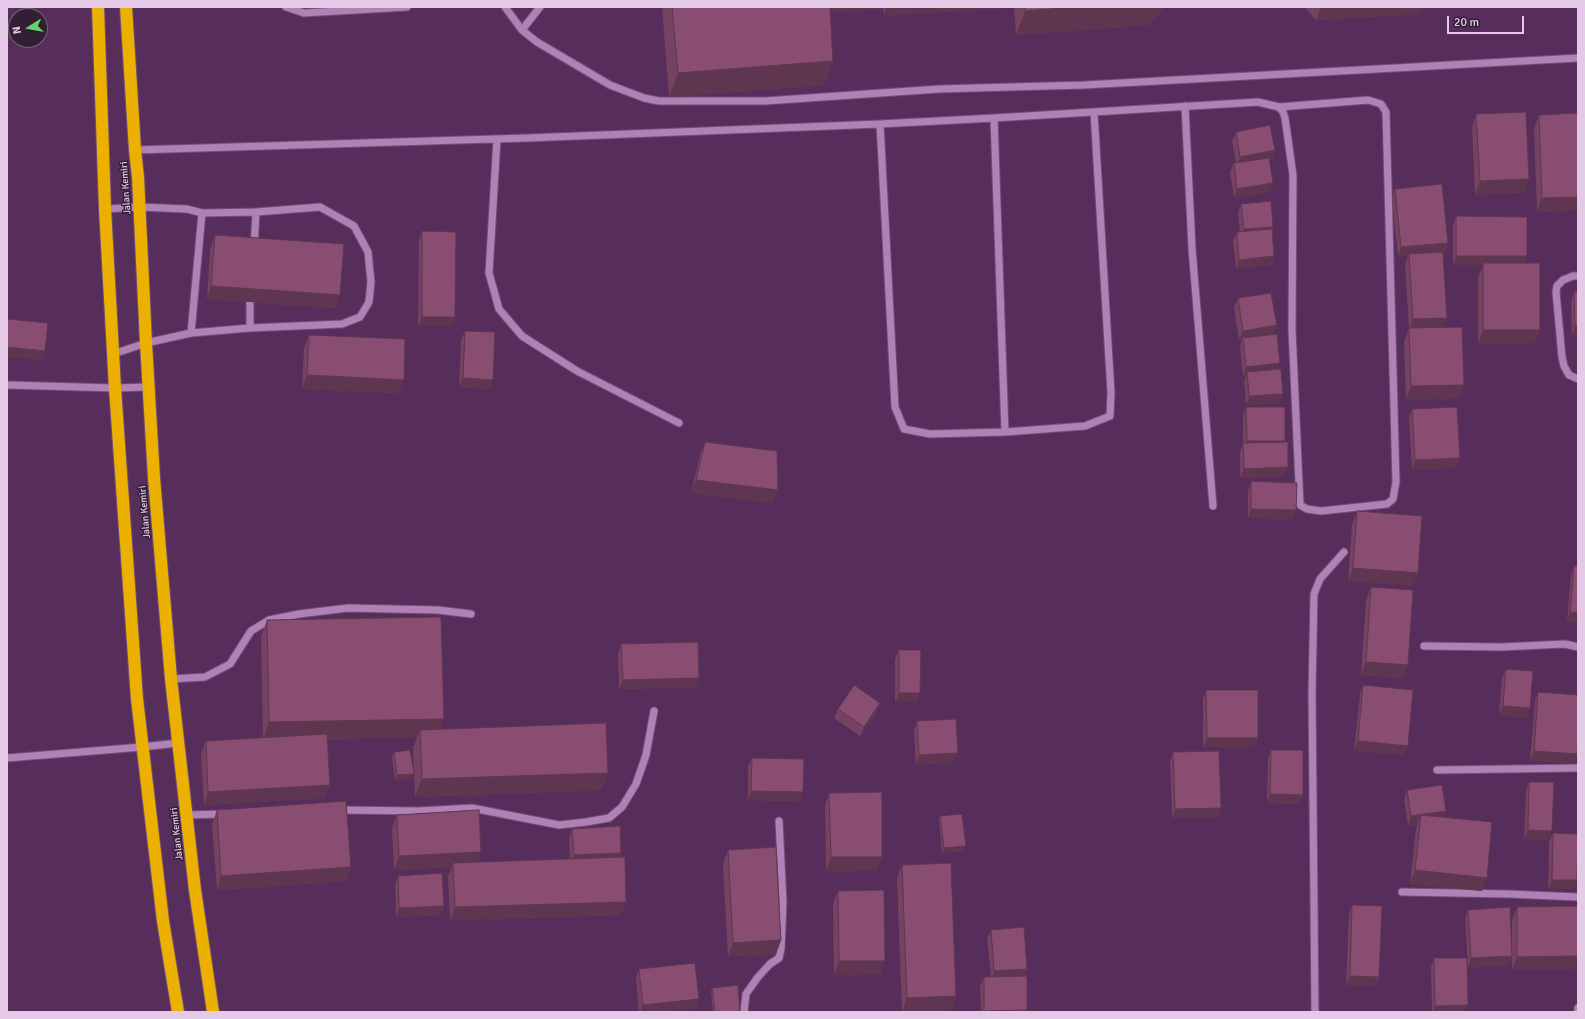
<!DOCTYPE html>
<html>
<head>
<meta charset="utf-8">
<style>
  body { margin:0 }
  #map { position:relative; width:1585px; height:1019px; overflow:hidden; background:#572d5c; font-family:Signika,sans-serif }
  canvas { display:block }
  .frame { position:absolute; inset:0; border:8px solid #e4cae6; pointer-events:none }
  .north { position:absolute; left:8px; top:8px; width:40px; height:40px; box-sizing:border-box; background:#321f34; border:1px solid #79637b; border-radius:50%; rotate:259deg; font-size:11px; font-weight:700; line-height:16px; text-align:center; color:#e4cae6 }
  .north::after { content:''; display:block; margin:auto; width:14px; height:18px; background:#66d467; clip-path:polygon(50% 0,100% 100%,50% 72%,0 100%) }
  .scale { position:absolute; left:1447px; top:16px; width:77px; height:18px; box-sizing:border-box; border:2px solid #e4cae6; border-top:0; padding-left:5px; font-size:12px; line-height:14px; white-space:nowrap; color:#e4cae6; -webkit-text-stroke:3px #321f34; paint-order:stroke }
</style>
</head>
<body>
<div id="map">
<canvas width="1585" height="1019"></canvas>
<div class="frame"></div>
<div class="north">N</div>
<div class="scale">20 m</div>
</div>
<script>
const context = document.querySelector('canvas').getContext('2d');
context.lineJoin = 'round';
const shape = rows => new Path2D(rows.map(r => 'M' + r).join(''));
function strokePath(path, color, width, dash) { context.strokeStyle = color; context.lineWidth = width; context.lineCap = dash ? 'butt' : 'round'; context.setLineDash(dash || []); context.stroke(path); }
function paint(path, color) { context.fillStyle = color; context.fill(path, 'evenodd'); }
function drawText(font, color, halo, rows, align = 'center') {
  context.font = font + ' Signika,sans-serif'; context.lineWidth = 3; context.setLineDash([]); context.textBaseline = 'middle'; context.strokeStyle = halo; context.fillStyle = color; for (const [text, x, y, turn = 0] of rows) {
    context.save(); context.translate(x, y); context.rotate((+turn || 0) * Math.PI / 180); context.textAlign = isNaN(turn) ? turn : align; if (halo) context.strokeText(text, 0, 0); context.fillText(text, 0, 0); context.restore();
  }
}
const minor = shape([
  [286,7,304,13,407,7],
  [505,7,522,30,537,42,610,85,644,98,659,101,765,101,939,89,1084,85,1578,58],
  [522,30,540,7],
  [1185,106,1192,248,1213,506],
  [994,118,1005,432],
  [880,124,895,407,904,429,930,434,1005,432,1085,426,1110,416,1111,393,1094,112],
  [497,139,489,273,499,309,522,336,577,371,679,423],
  [135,150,527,138,880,124,994,118,1258,102,1279,107,1283,112,1285,118,1293,175,1292,330,1300,505,1307,509,1321,511,1387,504,1393,499,1396,482,1386,112,1381,104,1368,100,1279,107],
  [105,209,139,207,187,209,202,213,256,212,254,248],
  [1578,276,1573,276,1563,280,1557,286,1556,292,1562,357,1564,366,1569,375,1578,379],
  [250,328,342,324,360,317,369,302,371,282,368,252,354,226,320,207,256,212],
  [191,333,202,213],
  [113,354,146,343,191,333,250,328,250,301],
  [7,385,115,388,148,387],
  [1424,646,1501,647,1565,644,1578,647],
  [171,679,205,677,230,664,251,631,269,620,299,614,348,608,438,610,471,614],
  [7,758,142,747,178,743],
  [1437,770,1578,768],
  [339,810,419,811,472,808,559,825,586,822,609,818,622,807,636,784,646,755,654,711],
  [187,815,224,814],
  [1402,892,1508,894,1578,897],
  [744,1012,746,994,758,977,770,964,779,958,781,949,783,902,779,821],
  [1315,1012,1312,692,1314,594,1320,579,1344,552],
  [1578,1012,1578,1008]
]);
const highway = shape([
  [98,7,105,209,115,388,137,699,163,921,178,1012],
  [126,7,135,150,138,177,146,343,154,478,171,679,195,890,213,1012]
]);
const wall = shape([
  [662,7,1001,7,1000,9,884,15,883,8,873,10,830,12,824,85,669,97],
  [1014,7,1164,7,1149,25,1016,35],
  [1304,7,1422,7,1420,14,1316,20],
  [1578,113,1578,210,1537,212,1534,128,1539,115],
  [1476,114,1525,192,1475,195,1472,128],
  [1236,132,1275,150,1272,159,1269,160,1273,183,1269,192,1234,198,1230,172,1234,163,1236,163,1232,141],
  [1395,189,1448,243,1445,252,1443,252,1443,327,1415,328,1459,398,1406,400,1404,342,1409,328,1405,263,1408,256,1398,256,1392,198],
  [1241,204,1273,227,1272,231,1274,256,1271,265,1236,269,1233,241,1237,232,1240,232,1238,213],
  [1456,216,1527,256,1525,263,1535,343,1478,344,1478,277,1483,265,1453,265,1453,226],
  [422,231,455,317,451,326,418,326,419,240],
  [215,235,340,295,335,308,207,299,210,249],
  [1574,292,1578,335,1572,335,1571,302],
  [1238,298,1277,325,1273,334,1278,369,1280,403,1246,405,1244,381,1246,376,1243,376,1240,347,1242,339,1239,340,1234,307],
  [465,331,490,389,459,387,461,340],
  [309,335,399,393,302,389,304,348],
  [1246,407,1285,441,1285,476,1240,478,1240,452,1243,443,1243,416],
  [1412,409,1460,458,1456,468,1412,469,1409,418],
  [705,442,778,490,773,503,691,493,700,455],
  [1251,481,1296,510,1293,519,1248,518,1248,491],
  [1357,511,1413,586,1348,581,1352,525],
  [1574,566,1578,566,1578,622,1567,621,1571,575],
  [1371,587,1403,678,1361,675,1366,600],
  [267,620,444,719,440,730,608,773,601,790,415,797,413,748,417,737,328,739,325,798,204,805,201,754,206,741,263,738,261,637],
  [621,644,696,687,619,689,618,653],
  [899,650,917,702,895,702,895,659],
  [1506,669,1527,718,1499,715,1502,678],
  [1363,685,1405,755,1354,750,1360,694],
  [1206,690,1258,738,1254,747,1203,747,1203,699],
  [1538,692,1577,754,1574,764,1530,760,1535,701],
  [838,709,877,712,860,736,834,718],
  [917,721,954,762,916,765,914,730],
  [1271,750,1299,804,1267,803,1268,759],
  [394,752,412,778,395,780,392,757],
  [1173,752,1221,808,1218,817,1172,818,1170,761],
  [752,758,800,801,748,800,748,767],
  [1529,782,1549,840,1524,839,1526,791],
  [1407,790,1444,818,1482,891,1410,884,1416,829,1417,824,1408,825,1404,799],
  [829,793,882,857,877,870,826,871,825,806],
  [217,810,351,867,346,881,217,890,212,824],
  [397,815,478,862,570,859,569,838,572,829,619,857,621,915,450,920,448,876,452,867,394,870,392,828],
  [940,816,964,851,942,853,939,820],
  [1553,833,1577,880,1574,889,1548,889,1549,842],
  [728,850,781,940,776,954,728,956,723,864],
  [902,865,956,996,952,1010,902,1012,897,878],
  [398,876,444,906,441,915,396,917,395,885],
  [838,891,885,961,880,974,834,975,833,904],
  [1352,905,1379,977,1376,986,1346,985,1349,914],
  [1578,906,1578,957,1574,969,1512,970,1512,920,1517,907],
  [1468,910,1512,956,1509,965,1468,967,1465,919],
  [991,930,1024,976,1027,1010,1026,1012,981,1012,980,986,984,977,991,977,987,939],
  [1434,958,1465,1012,1432,1012,1431,967],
  [639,969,696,1008,656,1012,639,1012,636,978],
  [712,988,740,1012,713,1012,711,992]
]);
const shadedWall = shape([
  [822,7,884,7,883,8,873,10,820,13],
  [886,7,1001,7,1000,9,884,15],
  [1075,7,1164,7,1149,25,1016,35,1025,11],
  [1321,7,1422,7,1420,14,1316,20],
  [833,61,824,85,669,97,678,73],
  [1275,150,1272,159,1237,166,1240,157],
  [1529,179,1525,192,1475,195,1480,181],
  [1273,183,1269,192,1234,198,1237,189],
  [1578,197,1578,210,1537,212,1542,198],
  [1273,227,1270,236,1241,238,1244,229],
  [1448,243,1445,252,1409,255,1409,254,1408,256,1398,256,1401,247],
  [1274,256,1271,265,1236,269,1239,260],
  [1456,256,1527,256,1524,265,1483,263,1483,265,1453,265],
  [211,286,340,295,335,308,207,299],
  [422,317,455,317,451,326,418,326],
  [1447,318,1443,327,1409,329,1413,319],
  [1277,325,1273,334,1243,338,1242,339,1239,340,1243,331],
  [1575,326,1578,326,1578,335,1572,335],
  [1483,330,1540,330,1535,343,1478,344],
  [7,347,45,351,42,360,7,357],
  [1280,363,1277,373,1247,372,1246,376,1243,376,1246,367],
  [307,375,404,380,399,393,302,389],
  [463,378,493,380,490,389,459,387],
  [1464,385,1459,398,1406,400,1411,386],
  [1283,394,1280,403,1246,405,1249,396],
  [1247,441,1285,441,1282,450,1243,450],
  [1460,458,1456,468,1412,469,1415,460],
  [1288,467,1285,476,1240,478,1244,469],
  [696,480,778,490,773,503,691,493],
  [1251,509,1296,510,1293,519,1248,518],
  [1353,568,1418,573,1413,586,1348,581],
  [1570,612,1578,613,1578,622,1567,621],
  [1366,662,1408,665,1403,678,1361,675],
  [699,678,696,687,619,689,623,680],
  [899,693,920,693,917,702,895,702],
  [880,703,877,712,860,736,864,727],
  [1503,706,1530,708,1527,718,1499,715],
  [444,719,437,737,420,730,417,737,263,740,269,722],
  [1207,738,1258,738,1254,747,1203,747],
  [1358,741,1408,746,1405,755,1354,750],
  [1534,751,1577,754,1574,764,1530,760],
  [958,753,954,762,916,765,919,755],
  [608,773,601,790,415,797,422,779],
  [414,774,412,778,395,780,397,775],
  [330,785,325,798,204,805,208,792],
  [751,791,803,792,800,801,748,800],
  [1270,794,1303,795,1299,804,1267,803],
  [1221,808,1218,817,1172,818,1175,809],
  [1446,811,1442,820,1421,815,1417,824,1408,825,1411,816],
  [1528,830,1552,831,1549,840,1524,839],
  [966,846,964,851,942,853,944,848],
  [481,852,476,866,453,863,452,867,394,870,399,856],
  [621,853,618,862,570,865,574,855],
  [831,857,882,857,877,870,826,871],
  [351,867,346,881,217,890,221,876],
  [1415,870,1487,878,1482,891,1410,884],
  [1552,880,1577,880,1574,889,1548,889],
  [626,902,621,915,450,920,455,907],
  [444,906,441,915,396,917,399,908],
  [781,940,776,954,728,956,733,943],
  [1512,956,1509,965,1468,967,1471,958],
  [1578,956,1574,969,1512,970,1517,957],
  [839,961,885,961,880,974,834,975],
  [1027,969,1024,978,991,980,994,971],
  [1350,976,1379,977,1376,986,1346,985],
  [956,996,952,1010,902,1012,907,998],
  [699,999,696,1008,656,1012,640,1012,643,1005],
  [1468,1005,1465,1012,1433,1012,1435,1006],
  [1027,1010,1026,1012,984,1012,984,1011]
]);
const building = shape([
  [672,7,830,7,833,61,678,73,672,7],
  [1025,7,1075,7,1025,11,1025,7],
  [1526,112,1529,179,1480,181,1476,114,1526,112],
  [1578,113,1578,197,1542,198,1539,115,1578,113],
  [1270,125,1275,150,1240,157,1236,132,1270,125],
  [1269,158,1273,183,1237,189,1234,163,1269,158],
  [1442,184,1448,243,1401,247,1395,189,1442,184],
  [1271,201,1273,227,1244,229,1241,204,1271,201],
  [1456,216,1527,217,1527,256,1456,256,1456,216],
  [1272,229,1274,256,1239,260,1237,232,1272,229],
  [422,231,456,232,455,317,422,317,422,231],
  [215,235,344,244,340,295,211,286,215,235],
  [1443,252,1447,318,1413,319,1409,254,1443,252],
  [1483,263,1540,263,1540,330,1483,330,1483,263],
  [1574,292,1578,292,1578,326,1575,326,1574,292],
  [1271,293,1277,325,1243,331,1238,298,1271,293],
  [7,319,48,323,45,351,7,347,7,319],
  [1462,327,1464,385,1411,386,1409,328,1462,327],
  [465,331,495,332,493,380,463,378,465,331],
  [1277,334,1280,363,1246,367,1243,338,1277,334],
  [309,335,405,339,404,380,307,375,309,335],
  [1281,369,1283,394,1249,396,1247,372,1281,369],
  [1246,407,1285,407,1285,441,1247,441,1246,407],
  [1457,407,1460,458,1415,460,1412,409,1457,407],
  [705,442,777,451,778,490,696,480,705,442],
  [1288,442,1288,467,1244,469,1243,443,1288,442],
  [1251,481,1297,483,1296,510,1251,509,1251,481],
  [1357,511,1422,516,1418,573,1353,568,1357,511],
  [1574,566,1578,566,1578,613,1570,612,1574,566],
  [1371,587,1413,590,1408,665,1366,662,1371,587],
  [441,617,444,719,269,722,267,620,441,617],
  [698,642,699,678,623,680,621,644,698,642],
  [899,650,921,650,920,693,899,693,899,650],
  [1506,669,1533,671,1530,708,1503,706,1506,669],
  [854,685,880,703,864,727,838,709,854,685],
  [1363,685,1413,690,1408,746,1358,741,1363,685],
  [1206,690,1258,690,1258,738,1207,738,1206,690],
  [1538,692,1578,695,1578,740,1577,754,1534,751,1538,692],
  [956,719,958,753,919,755,917,721,956,719],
  [606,723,608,773,422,779,420,730,606,723],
  [327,734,330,785,208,792,206,741,327,734],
  [410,750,414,774,397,775,394,752,410,750],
  [1271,750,1303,750,1303,795,1270,794,1271,750],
  [1219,751,1221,808,1175,809,1173,752,1219,751],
  [752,758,804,759,803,792,751,791,752,758],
  [1529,782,1554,782,1552,831,1528,830,1529,782],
  [1442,785,1446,811,1411,816,1407,790,1442,785],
  [882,792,882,857,831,857,829,793,882,792],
  [346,801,351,867,221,876,217,810,346,801],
  [479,810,481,852,399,856,397,815,479,810],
  [962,814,966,846,944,848,940,816,962,814],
  [1421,815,1492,822,1487,878,1415,870,1421,815],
  [620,826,621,853,574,855,572,829,620,826],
  [1553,833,1578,834,1577,880,1552,880,1553,833],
  [776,847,781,940,733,943,728,850,776,847],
  [625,857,626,902,455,907,453,863,625,857],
  [951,863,956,996,907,998,902,865,951,863],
  [442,873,444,906,399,908,398,876,442,873],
  [884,890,885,961,839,961,838,891,884,890],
  [1352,905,1382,906,1379,977,1350,976,1352,905],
  [1578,906,1578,956,1517,957,1517,907,1578,906],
  [1510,907,1512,956,1471,958,1468,910,1510,907],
  [1024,927,1027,969,994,971,991,930,1024,927],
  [1434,958,1467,958,1468,1005,1435,1006,1434,958],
  [695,963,699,999,643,1005,639,969,695,963],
  [1027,976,1027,1010,984,1011,984,977,1027,976],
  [738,985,740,1012,715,1012,712,988,738,985]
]);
const streetNames = [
  ["Jalan Kemiri",126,188,-94],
  ["Jalan Kemiri",145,512,-95],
  ["Jalan Kemiri",177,834,-96]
];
strokePath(minor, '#724d75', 9);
strokePath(highway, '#724d75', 14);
strokePath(minor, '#b081b5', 7);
strokePath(highway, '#ecb000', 12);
paint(wall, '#754261');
paint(shadedWall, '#5f364f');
paint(building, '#884d71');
strokePath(building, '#5f364f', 1);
drawText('10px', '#e4cae6', '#321f34', streetNames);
</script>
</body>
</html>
